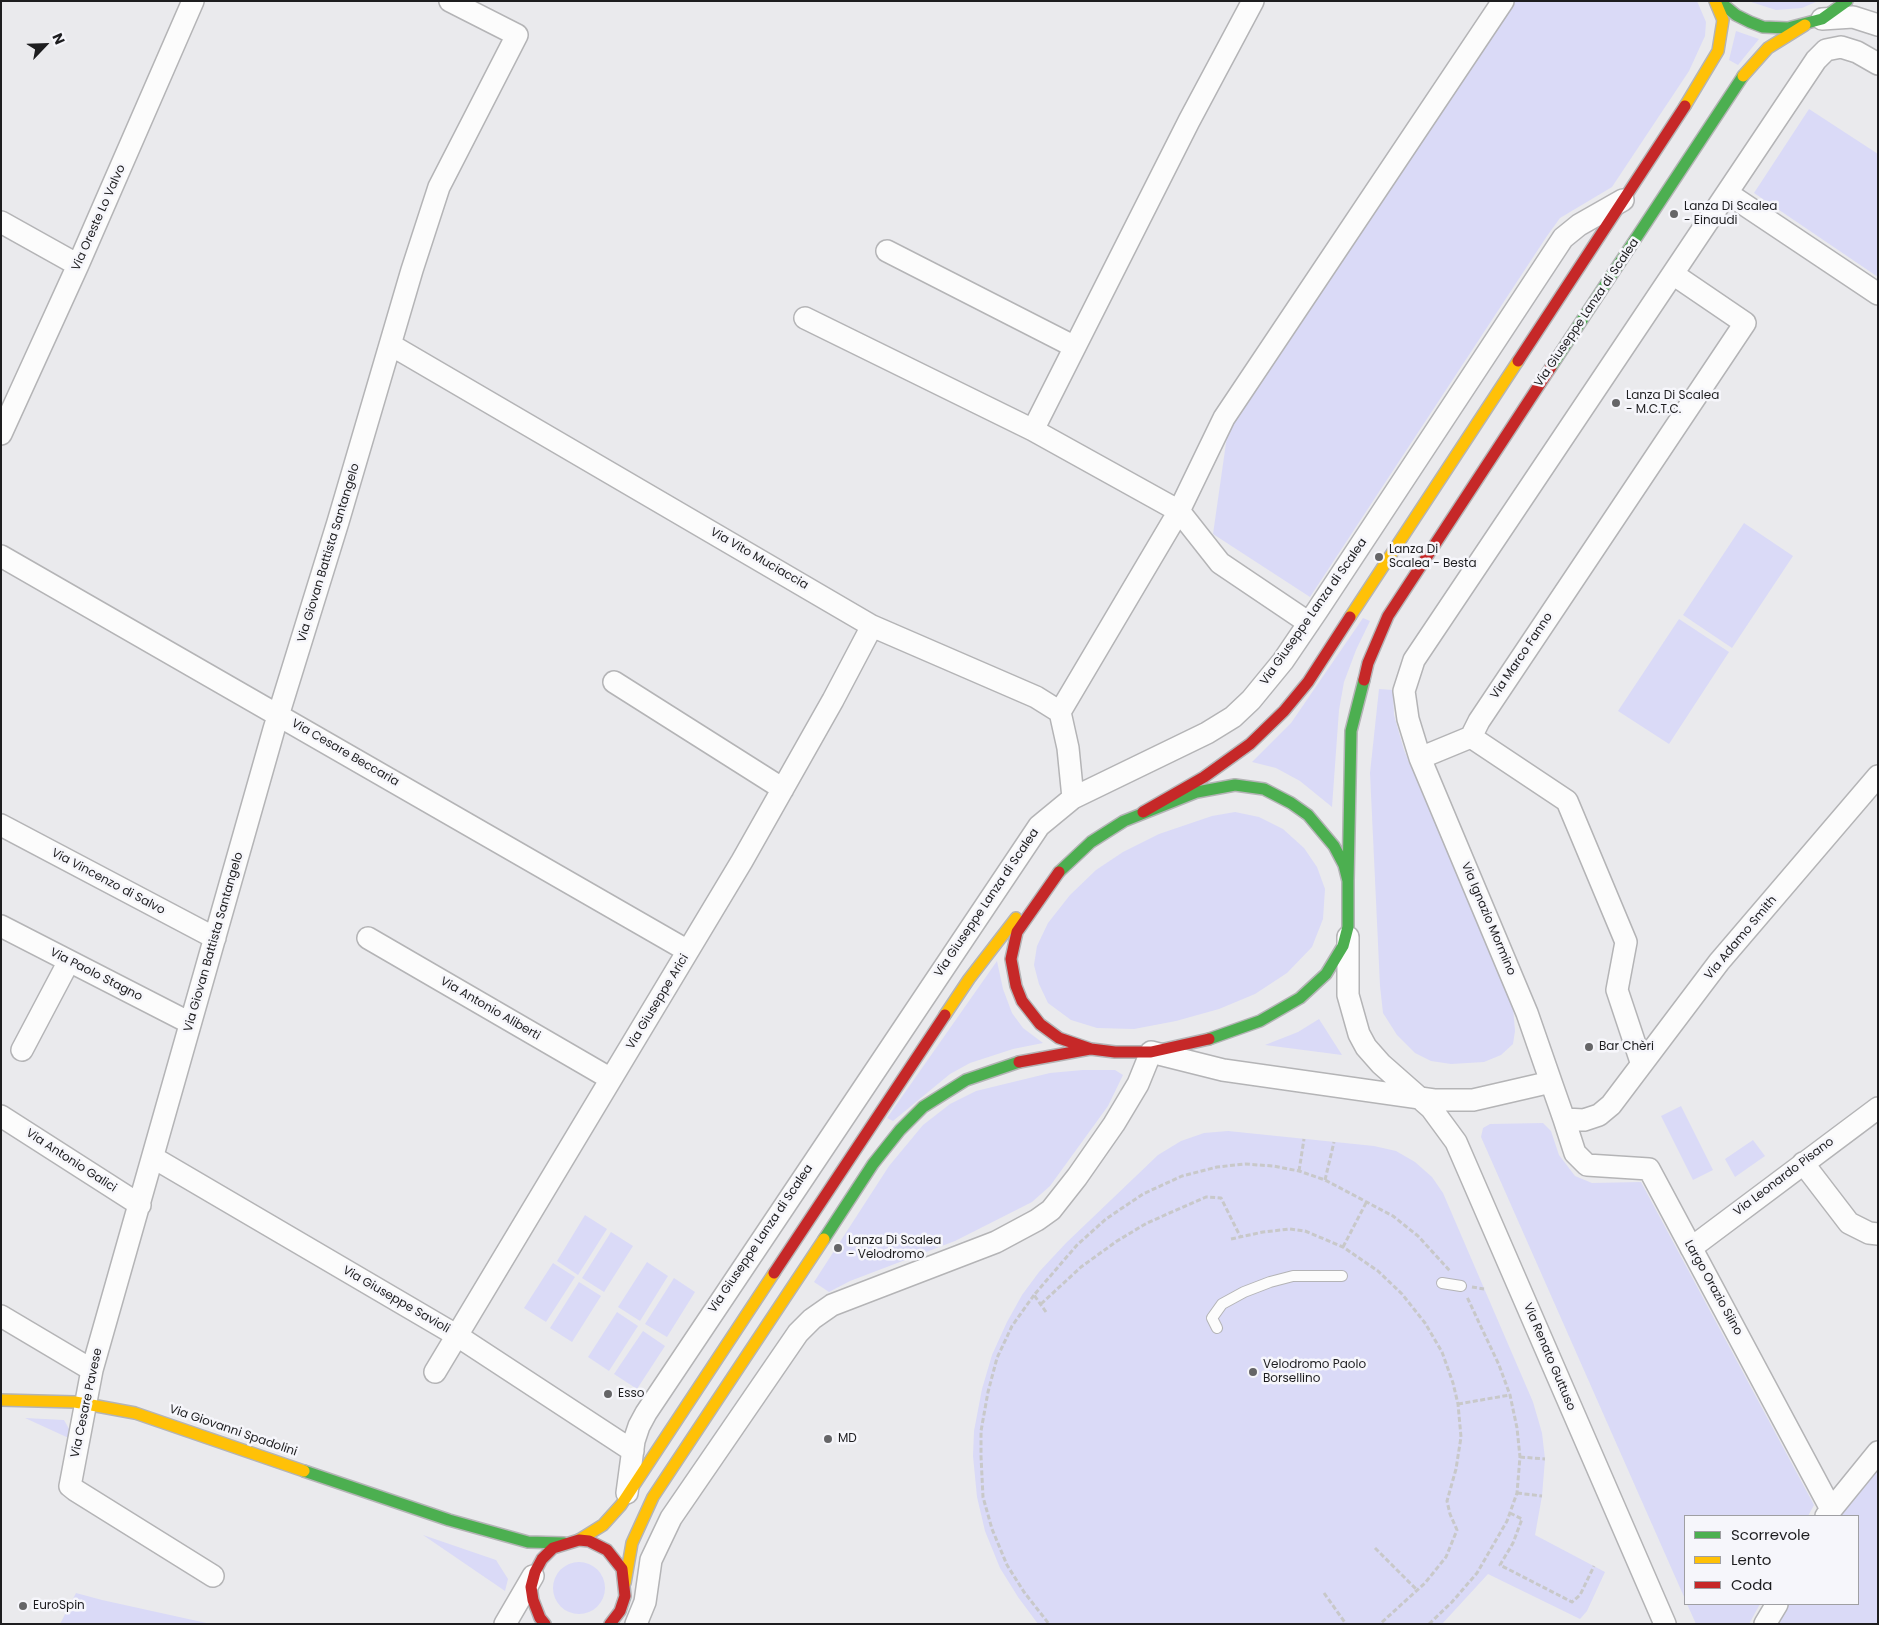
<!DOCTYPE html>
<html>
<head>
<meta charset="utf-8">
<style>
  body { margin:0 }
  #map { position:relative; width:1879px; height:1625px; overflow:hidden; background:#eaeaed; font-family:Poppins,sans-serif }
  canvas { display:block }
  .frame { position:absolute; inset:0; border:2px solid #1d1d1f; pointer-events:none }
  .legend { position:absolute; left:1684px; top:1515px; width:175px; height:90px; box-sizing:border-box; background:#f6f6fb; border:1px solid #9f9fa3; margin:0; padding:6px 9px; list-style:none; font-size:15px; color:#1d1d1f }
  .legend li { display:flex; align-items:center; gap:10px; height:25px }
  .legend b { width:25px; border:1px solid #9f9fa3 }
  .north { position:absolute; left:20px; top:20px; width:50px; height:50px; -webkit-text-stroke:4px #f6f6fb; paint-order:stroke; rotate:66deg; font-size:14px; font-weight:700; line-height:20px; text-align:center; color:#1d1d1f }
  .north::after { content:''; display:block; margin:auto; width:18px; height:22px; background:#1d1d1f; clip-path:polygon(50% 0,100% 100%,50% 72%,0 100%) }
</style>
</head>
<body>
<div id="map">
<canvas width="1879" height="1625"></canvas>
<div class="frame"></div>
<ul class="legend">
<li><b style="height:6px;background:#4caf50"></b>Scorrevole</li>
<li><b style="height:6px;background:#ffc107"></b>Lento</li>
<li><b style="height:6px;background:#c62828"></b>Coda</li>
</ul>
<div class="north">N</div>
</div>
<script>
const context = document.querySelector('canvas').getContext('2d');
context.lineJoin = 'round';
function paint(path, color) { context.fillStyle = color; context.fill(path, 'evenodd'); }
const shape = rows => new Path2D(rows.map(r => 'M' + r).join(''));
function strokePath(path, color, width, dash) { context.strokeStyle = color; context.lineWidth = width; context.lineCap = dash ? 'butt' : 'round'; context.setLineDash(dash || []); context.stroke(path); }
function drawText(font, color, halo, rows, align = 'center') {
  context.font = font + ' Poppins,sans-serif'; context.lineWidth = 5; context.setLineDash([]); context.textBaseline = 'middle'; context.strokeStyle = halo; context.fillStyle = color; for (const [text, x, y, turn = 0] of rows) {
    context.save(); context.translate(x, y); context.rotate((+turn || 0) * Math.PI / 180); context.textAlign = isNaN(turn) ? turn : align; if (halo) context.strokeText(text, 0, 0); context.fillText(text, 0, 0); context.restore();
  }
}
const green = shape([
  [1512,1,1697,1,1706,22,1705,36,1689,71,1612,187,1560,218,1547,236,1310,597,1213,534,1228,429],
  [1748,1,1818,1,1802,8,1776,10],
  [1736,31,1759,39,1738,65,1729,60],
  [1809,109,1878,154,1878,277,1754,193],
  [1744,523,1793,556,1732,648,1683,615],
  [1363,618,1370,621,1356,650,1344,682,1339,710,1332,807,1300,781,1276,768,1252,762,1291,723],
  [1679,619,1729,652,1669,744,1618,711],
  [1379,689,1393,690,1394,715,1404,750,1513,1007,1515,1031,1513,1044,1501,1055,1484,1062,1451,1064,1431,1061,1415,1053,1397,1035,1383,1013,1380,986,1370,773],
  [1235,812,1259,817,1283,829,1304,848,1317,867,1325,889,1323,919,1312,947,1287,973,1255,994,1219,1009,1176,1021,1134,1029,1097,1028,1071,1020,1048,1003,1039,984,1034,965,1037,946,1048,923,1070,895,1096,870,1123,852,1159,834,1212,816],
  [997,961,1003,989,1012,1013,1023,1028,1043,1043,1013,1049,970,1063,950,1074,893,1121,887,1118],
  [1319,1019,1342,1055,1265,1045,1298,1032],
  [1083,1070,1115,1070,1123,1075,1108,1106,1050,1186,1032,1202,955,1241,850,1281,829,1292,814,1282,889,1166,923,1125,950,1104,976,1091,1050,1073],
  [1681,1106,1713,1170,1693,1180,1661,1116],
  [1543,1123,1551,1131,1559,1155,1575,1176,1592,1183,1641,1182,1814,1505,1808,1516,1685,1516,1685,1599,1481,1137,1483,1128,1490,1124],
  [1228,1131,1374,1146,1396,1151,1415,1162,1432,1177,1443,1193,1533,1402,1542,1433,1545,1459,1542,1496,1535,1535,1605,1572,1587,1611,1580,1619,1488,1574,1442,1624,1038,1624,1018,1597,1000,1568,985,1531,977,1497,973,1456,974,1431,982,1389,992,1355,1007,1322,1022,1295,1039,1272,1066,1243,1158,1155,1181,1141,1204,1133],
  [1753,1140,1765,1156,1735,1177,1725,1159],
  [585,1215,607,1229,578,1275,557,1261],
  [611,1232,633,1246,604,1292,582,1278],
  [647,1262,668,1276,640,1321,618,1307],
  [553,1263,575,1277,546,1322,524,1308],
  [674,1278,695,1292,667,1337,645,1324],
  [579,1282,601,1296,572,1342,550,1328],
  [617,1312,638,1326,609,1371,588,1357],
  [643,1331,665,1346,637,1389,614,1374],
  [25,1418,64,1420,73,1436,73,1440],
  [1878,1466,1878,1624,1775,1624,1786,1604,1858,1604,1858,1516,1839,1516],
  [423,1535,496,1560,508,1579,505,1591],
  '553 1588a26 26 0 1 1 52 0a26 26 0 1 1-52 0Z',
  [76,1593,102,1600,211,1624,60,1624],
  [1687,1604,1760,1604,1749,1624,1696,1624]
]);
const path = shape([
  [1299,1171,1304,1139],
  [1325,1180,1334,1142],
  [1231,1239,1263,1232,1290,1229,1305,1231,1343,1247,1378,1271,1402,1294,1425,1323,1442,1352,1453,1383,1458,1404,1461,1437,1456,1469,1447,1501,1450,1514,1457,1530,1446,1557,1425,1583,1380,1624],
  [1343,1247,1367,1201],
  [1472,1287,1484,1289],
  [1034,1295,1012,1326,997,1358,988,1392,981,1431,981,1456,983,1497,992,1529,1007,1565,1024,1592,1049,1624],
  [1041,1304,1081,1267,1117,1241,1147,1223,1206,1197,1221,1198,1240,1236],
  [1046,1312,1034,1295,1077,1245,1106,1219,1143,1194,1182,1176,1217,1167,1245,1164,1273,1166,1299,1171,1325,1180,1393,1216,1418,1236,1450,1271],
  [1458,1404,1510,1395],
  [1520,1457,1545,1459],
  [1517,1493,1542,1496],
  [1510,1513,1522,1519,1513,1543,1500,1565,1572,1602,1580,1595,1594,1566],
  [1375,1548,1417,1590],
  [1324,1593,1346,1624],
  [1429,1624,1452,1602,1477,1573,1507,1521,1517,1493,1520,1457,1517,1428,1510,1395,1499,1365,1467,1297]
]);
const lane = shape([
  [1442,1283,1461,1286],
  [1217,1328,1212,1318,1222,1304,1244,1292,1270,1282,1293,1276,1342,1276]
]);
const street = shape([
  [1822,19,1853,17,1878,25],
  [1727,193,1878,294],
  [1,222,78,265],
  [887,251,1075,347],
  [805,318,1033,430,1179,511,1220,563,1309,623],
  [391,345,872,626,1036,697,1060,712,1068,748,1073,798],
  [1033,430,1189,121,1253,1],
  [1,434,78,265,193,1],
  [1,556,688,951],
  [614,682,783,789],
  [1060,712,1179,511,1224,418,1503,1],
  [1420,758,1471,737],
  [1,825,215,938],
  [1,926,190,1023],
  [1348,937,1348,995,1359,1034,1366,1047,1381,1064,1431,1108,1456,1142,1665,1624],
  [368,938,611,1079],
  [22,1050,69,961],
  [1641,1062,1617,990,1626,942,1567,801,1471,737,1479,721,1745,323,1673,274],
  [1551,1082,1527,1013,1420,758,1408,719,1404,691,1414,660,1816,60,1826,50,1841,47,1857,52,1878,64],
  [1,1116,140,1205],
  [1564,1119,1575,1153,1587,1165,1649,1169,1831,1509],
  [154,1158,456,1335,633,1451],
  [1803,1163,1849,1223,1869,1233,1878,1234],
  [1691,1248,1878,1108],
  [1,1316,92,1370],
  [435,1372,742,861,833,700,872,626],
  [627,1493,634,1441,639,1426,646,1413,1039,826,1073,798,1207,733,1233,717,1251,700,1283,661,1317,611,1563,238,1579,225,1623,200],
  [1826,1516,1878,1452],
  [213,1576,75,1490,70,1486,71,1481,92,1370,274,729,338,522,412,270,439,187,517,35,450,1],
  [505,1624,533,1576],
  [636,1624,645,1602,651,1560,671,1518,798,1333,812,1319,832,1305,996,1242,1037,1220,1051,1210,1077,1177,1114,1124,1138,1084,1151,1052,1223,1070,1434,1100,1473,1100,1551,1082,1564,1119,1584,1120,1599,1115,1611,1105,1719,962,1878,776],
  [1765,1624,1777,1604]
]);
const fast = shape([
  [1719,1,1736,15,1750,22,1763,27,1788,28,1822,19,1847,1],
  [1551,367,1743,76],
  [1059,872,1091,842,1124,821,1197,792,1235,785],
  [1348,881,1351,731,1364,680],
  [1209,1039,1260,1021,1300,998,1326,974,1343,946,1348,927,1348,881,1344,865,1334,846,1308,815,1291,803,1264,789,1235,785],
  [824,1239,873,1164,900,1130,923,1107,966,1080,1019,1062],
  [304,1471,449,1520,528,1542,564,1543]
]);
const slow = shape([
  [1743,76,1768,48,1805,25],
  [1685,106,1718,51,1723,20,1715,1],
  [1350,617,1518,361],
  [945,1015,969,979,1016,918],
  [1,1400,75,1402,135,1413,304,1471],
  [579,1540,603,1525,621,1505,774,1273],
  [625,1583,632,1543,653,1497,824,1239]
]);
const jam = shape([
  [1518,361,1685,106],
  [1364,680,1368,663,1388,616,1551,367],
  [1143,812,1204,777,1250,744,1284,711,1308,682,1350,617],
  [1059,872,1017,932,1011,959,1016,986,1022,1001,1040,1024,1059,1038,1091,1049,1115,1052,1151,1052,1209,1039],
  [1019,1062,1090,1049],
  [774,1273,945,1015],
  [545,1624,540,1618,533,1600,531,1587,535,1572,542,1559,553,1548,579,1540,589,1541,607,1550,622,1569,625,1596,620,1611,610,1624]
]);
const markers = [
  [1674,214,5,"#656567"],
  [1616,403,5,"#656567"],
  [1379,557,5,"#656567"],
  [1589,1047,5,"#656567"],
  [838,1248,5,"#656567"],
  [1253,1372,5,"#656567"],
  [608,1394,5,"#656567"],
  [828,1439,5,"#656567"],
  [23,1606,5,"#656567"]
];
const poiNames = [
  ["Lanza Di Scalea",1684,207],
  ["- Einaudi",1684,221],
  ["Lanza Di Scalea",1626,396],
  ["- M.C.T.C.",1626,410],
  ["Lanza Di",1389,550],
  ["Scalea - Besta",1389,564],
  ["Bar Chèri",1599,1047],
  ["Lanza Di Scalea",848,1241],
  ["- Velodromo",848,1255],
  ["Velodromo Paolo",1263,1365],
  ["Borsellino",1263,1379],
  ["Esso",618,1394],
  ["MD",838,1439],
  ["EuroSpin",33,1606]
];
const streetNames = [
  ["Via Oreste Lo Valvo",99,218,-66],
  ["Via Giuseppe Lanza di Scalea",1587,313,-56],
  ["Via Giovan Battista Santangelo",329,553,-73],
  ["Via Vito Muciaccia",759,559,30],
  ["Via Giuseppe Lanza di Scalea",1314,612,-55],
  ["Via Marco Fanno",1522,656,-56],
  ["Via Cesare Beccaria",345,753,30],
  ["Via Vincenzo di Salvo",108,882,28],
  ["Via Giuseppe Lanza di Scalea",987,903,-56],
  ["Via Ignazio Mormino",1488,919,67],
  ["Via Adamo Smith",1741,938,-50],
  ["Via Giovan Battista Santangelo",214,942,-74],
  ["Via Paolo Stagno",96,975,27],
  ["Via Giuseppe Arici",658,1002,-59],
  ["Via Antonio Aliberti",490,1009,30],
  ["Via Antonio Galici",71,1161,33],
  ["Via Leonardo Pisano",1784,1177,-37],
  ["Via Giuseppe Lanza di Scalea",761,1239,-56],
  ["Largo Orazio Siino",1713,1288,61],
  ["Via Giuseppe Savioli",396,1300,30],
  ["Via Renato Guttuso",1549,1357,67],
  ["Via Cesare Pavese",87,1403,-78],
  ["Via Giovanni Spadolini",233,1431,19]
];
paint(green, '#dadaf7');
strokePath(lane, '#b4b4b6', 12);
strokePath(street, '#b4b4b6', 24);
strokePath(fast, '#b4b4b6', 14);
strokePath(slow, '#b4b4b6', 14);
strokePath(jam, '#b4b4b6', 14);
strokePath(path, '#c8c8c9', 3, [5, 2.5]);
strokePath(lane, '#fcfcfc', 10);
strokePath(street, '#fcfcfc', 21);
strokePath(fast, '#4caf50', 11);
strokePath(slow, '#ffc107', 11);
strokePath(jam, '#c62828', 11);
for (const [x, y, r, color] of markers) { const dot = new Path2D(); dot.arc(x, y, r, 0, 2 * Math.PI); context.fillStyle = color; context.fill(dot); strokePath(dot, '#f6f6fb', 2); }
drawText('12px', '#1d1d1f', '#f6f6fb', poiNames, 'left');
drawText('12px', '#1d1d1f', '#f6f6fb', streetNames);
</script>
</body>
</html>
